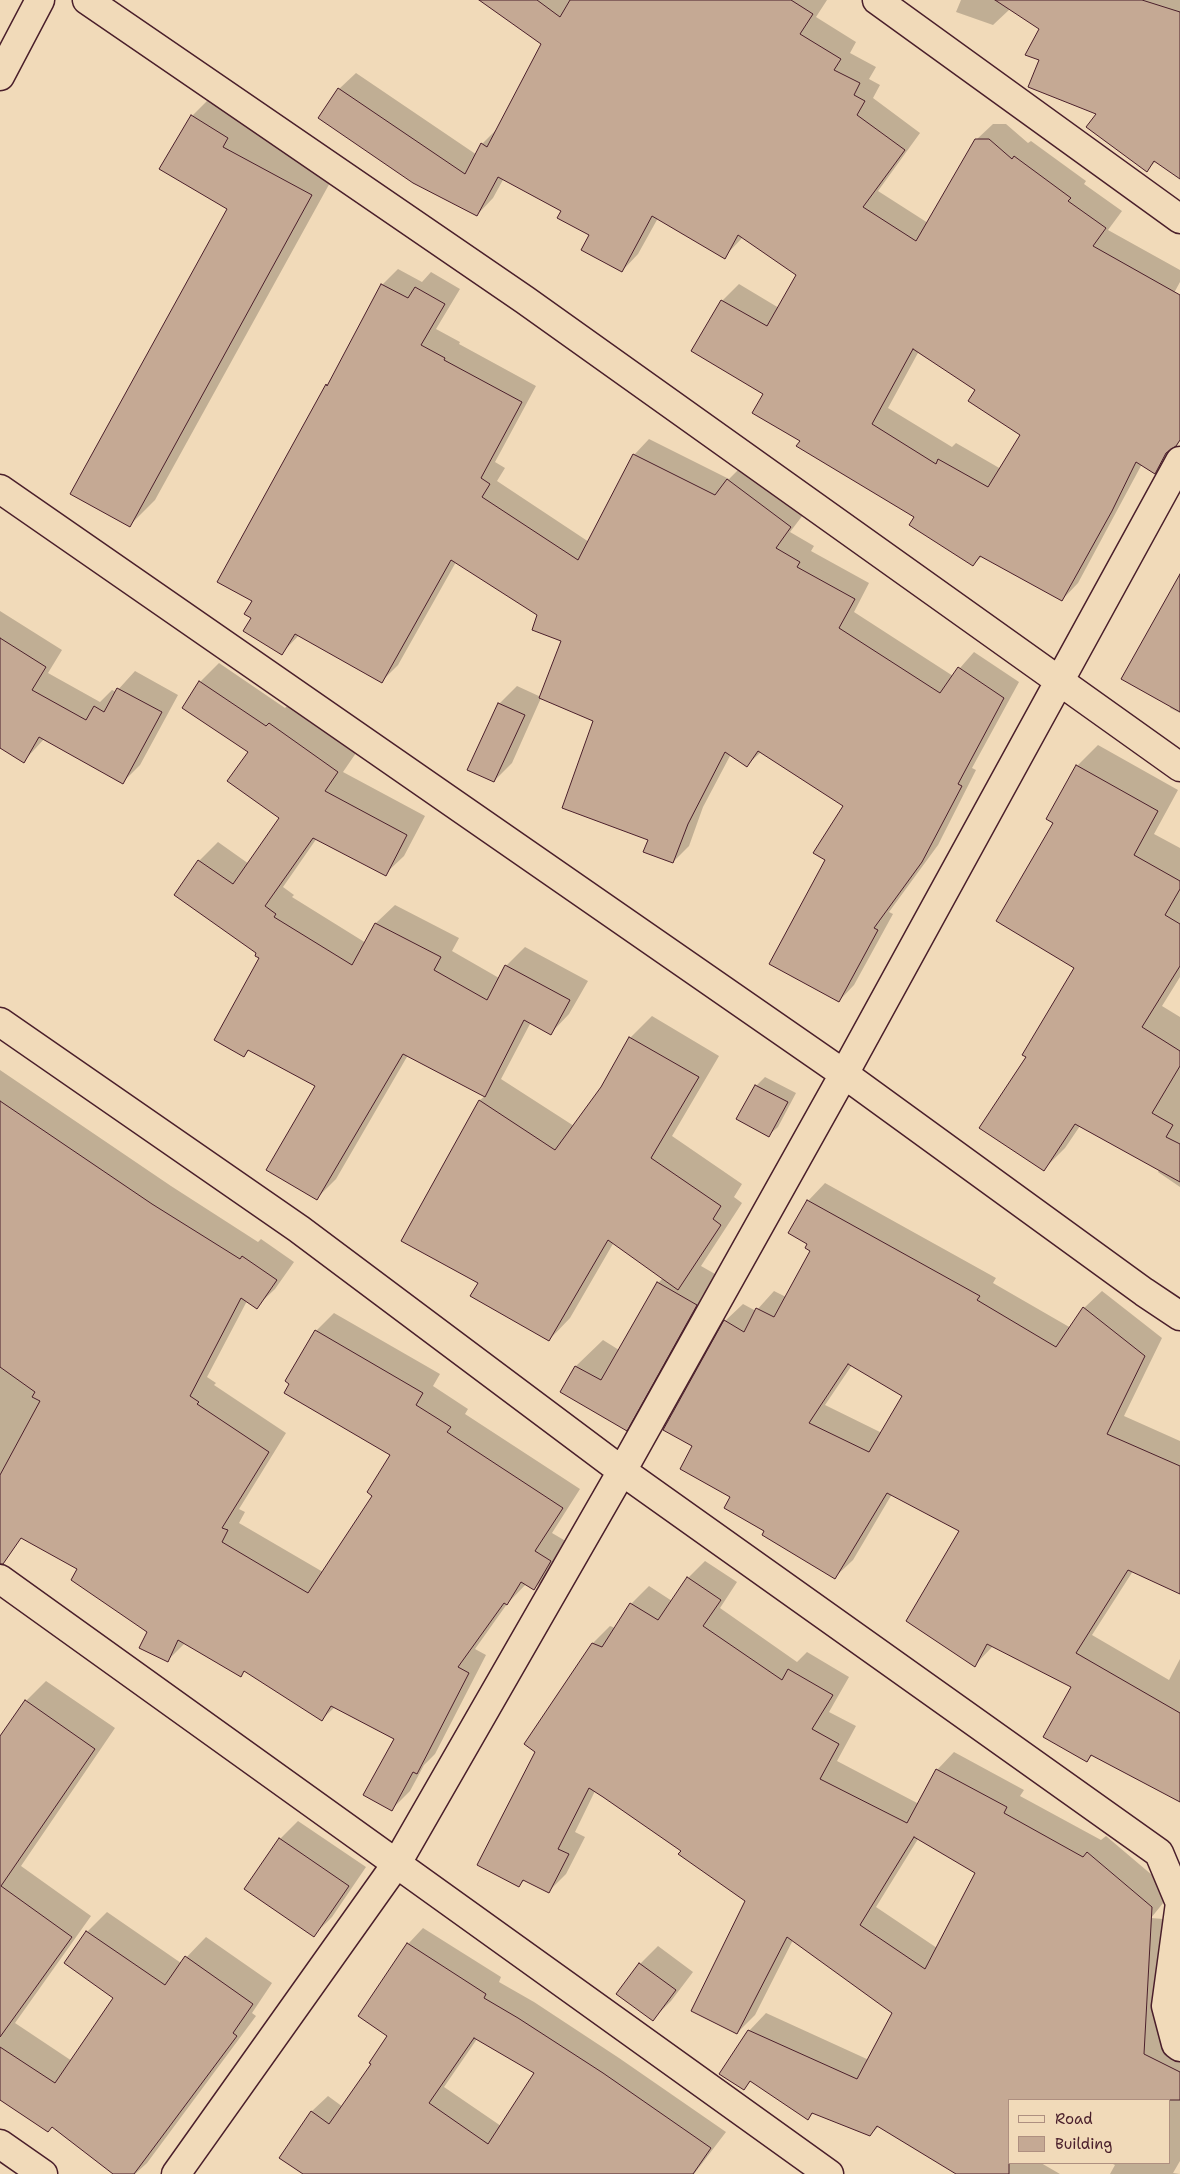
<!DOCTYPE html>
<html>
<head>
<meta charset="utf-8">
<style>
  body { margin:0 }
  #map { position:relative; width:1180px; height:2174px; overflow:hidden; background:#f1dab9; font-family:"Shantell Sans",sans-serif }
  canvas { display:block }
  .legend { position:absolute; left:1008px; top:2099px; width:162px; height:65px; box-sizing:border-box; background:#f1dab9; border:1px solid #ae8f80; margin:0; padding:6px 9px; list-style:none; font-size:15px; color:#4a1f2b }
  .legend li { display:flex; align-items:center; gap:10px; height:25px }
  .legend b { width:25px; border:1px solid #ae8f80 }
</style>
</head>
<body>
<div id="map">
<canvas width="1180" height="2174"></canvas>
<ul class="legend">
<li><b style="height:6px;background:#f1dab9"></b>Road</li>
<li><b style="height:14px;background:#c5a994"></b>Building</li>
</ul>
</div>
<script>
const context = document.querySelector('canvas').getContext('2d');
context.lineJoin = 'round';
function paint(path, color) { context.fillStyle = color; context.fill(path, 'evenodd'); }
const shape = rows => new Path2D(rows.map(r => 'M' + r).join(''));
function strokePath(path, color, width, dash) { context.strokeStyle = color; context.lineWidth = width; context.lineCap = dash ? 'butt' : 'round'; context.setLineDash(dash || []); context.stroke(path); }
const shadow = shape([
  [488,0,827,0,816,17,856,42,850,53,876,67,869,79,880,85,873,98,920,133,878,191,928,223,976,140,993,124,1006,124,1028,143,1031,141,1086,181,1084,184,1122,211,1108,230,1180,270,1180,282,1162,315,1180,326,1180,441,1171,456,1155,472,1142,464,1078,583,1062,600,983,555,973,565,916,517,802,441,765,394,722,301,739,284,779,308,797,275,743,237,724,257,658,218,638,254,622,271,591,234,563,211,504,178,493,198,477,215,320,118,339,89,356,73,477,155,482,144,499,127,543,44],
  [919,351,977,390,1021,434,1001,469,956,443,952,447,888,408],
  [961,0,1180,0,1180,178,1156,161,1147,170,1098,113,1041,59,1041,29,1010,9,993,25,956,12],
  [217,91,337,170,155,500,130,525,229,209,192,116],
  [398,269,422,282,431,272,460,289,436,329,460,342,459,344,536,386,495,462,505,468,497,481,589,542,634,455,649,439,729,479,744,464,806,511,790,532,814,546,811,551,869,583,854,612,953,676,974,652,1019,682,972,768,976,770,938,845,889,912,893,914,854,985,839,1001,827,860,845,806,761,752,747,765,731,754,703,807,689,846,673,862,650,839,595,720,541,698,512,763,494,781,499,704,517,686,541,697,563,641,539,615,456,562,398,665,382,681,299,635,282,653,253,617,253,600,327,385,332,380,382,285],
  [1180,575,1180,713,1170,708],
  [0,611,62,650,48,673,100,702,112,690,116,692,135,671,178,695,140,765,123,782,44,739,23,762,0,747],
  [219,663,285,708,288,705,356,753,343,772,425,816,404,856,385,874,317,838,283,887,294,895,292,897,366,943,376,923,395,905,459,938,452,951,499,978,506,966,525,947,588,981,569,1014,551,1033,531,1022,501,1079,574,1126,602,1088,630,1038,652,1016,719,1056,672,1136,742,1184,734,1197,742,1203,701,1266,722,1278,653,1403,626,1429,562,1391,576,1366,603,1340,619,1350,658,1283,663,1278,614,1242,570,1318,549,1340,479,1283,403,1240,480,1100,485,1096,408,1055,336,1179,317,1198,317,1086,250,1049,244,1056,261,958,258,953,175,895,199,861,218,842,249,864,280,818,249,752,184,707,200,682],
  [1098,745,1178,790,1154,834,1180,848,1180,977,1162,1006,1180,1017,1180,1187,1158,1172,1160,1169,1080,1126,1065,1148,1044,1169,1028,1057,1075,967,1055,823,1077,766],
  [0,1070,171,1186,258,1242,261,1239,294,1262,275,1289,256,1307,247,1301,207,1377,216,1383,214,1385,286,1433,239,1509,245,1512,239,1523,323,1572,374,1495,392,1455,316,1331,334,1313,440,1374,433,1386,468,1409,465,1414,580,1489,552,1533,569,1543,552,1571,534,1589,526,1584,507,1604,475,1649,486,1655,435,1754,424,1765,410,1791,392,1809,396,1738,335,1707,322,1719,245,1670,240,1675,185,1643,167,1661,148,1631,78,1569,22,1537,18,1542,0,1530],
  [765,1077,796,1093,778,1127,769,1135,738,1119,756,1086],
  [825,1183,996,1278,993,1283,1071,1328,1084,1308,1102,1291,1162,1338,1124,1416,1180,1441,1180,1593,1133,1571,1092,1635,1169,1680,1180,1659,1180,1801,1093,1755,1087,1760,1072,1687,993,1646,975,1665,961,1530,892,1494,853,1560,835,1577,766,1531,732,1496,694,1446,725,1321,743,1304,756,1311,774,1291,786,1297,812,1250,809,1243,808,1201],
  [852,1365,903,1396,882,1433,825,1405],
  [705,1561,737,1582,720,1608,797,1662,807,1652,849,1677,829,1712,856,1726,837,1761,919,1804,937,1770,954,1752,1024,1790,1020,1796,1101,1840,1106,1836,1172,1892,1151,1918,1176,1920,1180,2033,1180,2161,1173,2173,1180,2174,1110,2174,1115,2165,1111,2163,1169,2163,1169,2100,1009,2100,1009,2163,1041,2163,1060,2174,959,2174,879,2126,870,2135,814,2112,808,2119,751,2081,744,2088,749,2031,766,2013,869,2060,894,2013,793,1940,755,2015,737,2033,747,1901,682,1851,595,1791,575,1832,585,1837,566,1874,548,1892,525,1880,519,1885,537,1751,525,1744,593,1643,610,1626,615,1628,631,1604,649,1586,672,1601,688,1578],
  [918,1839,977,1873,937,1948,876,1907],
  [46,1681,115,1728,21,1866,91,1916,15,2023,72,2061,115,1997,87,1932,107,1912,181,1963,206,1937,272,1983,252,2013,256,2016,147,2163,135,2174,115,2174,53,2126,48,2131,0,2099,0,1736,26,1701],
  [298,1821,366,1867,332,1917,314,1935,246,1889,280,1839],
  [423,1928,501,1977,499,1982,534,2002,619,2058,726,2132,694,2174,305,2174,281,2158,312,2111,328,2096,343,2107,373,2063,389,2036,408,1944],
  [477,2039,536,2073,501,2126,444,2087],
  [658,1946,693,1972,671,2001,653,2019,640,1964]
]);
const building = shape([
  [479,0,537,0,560,17,570,0,791,0,813,14,800,34,841,59,834,70,860,83,854,95,865,101,857,115,905,150,863,207,916,241,975,139,989,139,1012,159,1014,156,1071,198,1068,201,1106,228,1093,246,1180,295,1180,440,1176,446,1166,453,1155,474,1136,462,1112,511,1062,601,980,556,973,566,909,525,914,517,796,446,800,441,752,413,763,394,691,351,721,300,767,326,796,275,738,235,725,259,652,216,622,272,581,250,589,235,557,218,561,211,498,177,477,216,413,183,318,118,338,88,465,174,481,143,487,147,541,44,479,0],
  [913,349,975,390,968,401,1020,435,988,487,938,459,936,464,872,424,913,349],
  [995,0,1142,0,1180,12,1180,179,1154,161,1147,172,1086,127,1096,114,1028,87,1039,60,1025,55,1039,29,995,0],
  [191,115,228,138,223,147,312,195,130,527,70,494,227,209,159,169,191,115],
  [381,284,408,298,415,287,445,304,421,345,445,358,444,360,522,402,481,478,490,484,482,497,578,560,633,454,715,495,727,479,791,527,776,548,800,562,797,567,855,599,839,628,940,693,958,667,1004,698,958,784,962,786,922,862,874,928,878,930,839,1002,769,964,825,860,813,853,843,806,758,751,747,767,725,752,688,824,673,863,643,852,648,840,562,808,593,721,539,698,561,641,532,630,537,615,451,560,382,683,295,634,282,655,243,631,251,618,244,614,252,601,217,582,326,384,327,386,381,284],
  [1180,574,1180,712,1121,679,1180,574],
  [0,638,46,667,32,690,86,720,94,706,104,712,117,688,162,712,123,784,39,737,24,763,0,748,0,638],
  [199,681,266,726,269,723,338,772,325,791,407,835,386,876,313,838,265,906,276,914,274,917,352,965,375,923,441,957,434,970,487,1000,505,965,570,1000,551,1035,524,1020,485,1097,403,1054,317,1200,266,1170,315,1086,248,1050,244,1057,214,1040,259,958,255,956,256,953,174,895,198,860,233,884,279,818,227,781,248,752,182,708,199,681],
  [498,703,525,715,494,782,467,770,498,703],
  [1076,765,1158,811,1134,855,1180,881,1180,889,1165,915,1180,924,1180,966,1142,1027,1180,1051,1180,1066,1152,1113,1173,1125,1166,1137,1180,1144,1180,1182,1075,1124,1044,1171,979,1128,1026,1057,1022,1055,1074,968,996,921,1053,823,1046,819,1076,765],
  [629,1037,699,1077,651,1158,721,1206,713,1219,721,1225,678,1290,608,1240,549,1341,470,1296,478,1283,401,1241,479,1100,555,1150,601,1087,629,1037],
  [755,1085,788,1102,769,1137,736,1119,755,1085],
  [0,1101,152,1204,240,1259,242,1256,277,1280,257,1309,241,1298,190,1396,199,1402,197,1404,269,1452,222,1528,228,1530,222,1542,308,1593,372,1496,367,1492,390,1455,284,1393,289,1384,285,1381,315,1330,423,1393,416,1405,451,1427,447,1432,563,1508,535,1551,551,1561,534,1590,521,1582,507,1605,504,1603,458,1667,469,1673,417,1774,413,1772,392,1811,363,1795,394,1739,331,1706,322,1721,244,1671,241,1677,178,1640,168,1662,139,1648,147,1632,71,1580,77,1569,21,1538,3,1564,0,1564,0,1475,40,1401,32,1397,35,1392,0,1367,0,1101],
  [807,1200,980,1296,977,1300,1056,1347,1083,1307,1145,1356,1107,1434,1180,1466,1180,1594,1128,1570,1076,1653,1180,1713,1180,1802,1091,1755,1087,1762,1043,1737,1071,1687,987,1644,975,1667,906,1621,959,1531,887,1493,835,1579,762,1535,764,1531,724,1508,730,1497,680,1469,692,1446,663,1430,724,1320,744,1332,756,1308,774,1317,810,1251,805,1248,807,1244,788,1233,807,1200],
  [848,1364,902,1396,869,1452,809,1423,848,1364],
  [657,1282,697,1305,627,1431,560,1392,575,1366,601,1380,657,1282],
  [687,1577,721,1600,703,1626,782,1680,788,1669,833,1695,812,1729,839,1744,820,1779,907,1823,936,1769,1007,1807,1004,1813,1083,1857,1087,1852,1152,1907,1144,2054,1180,2072,1180,2100,1009,2100,1009,2174,956,2174,877,2126,870,2136,812,2113,808,2120,750,2081,744,2090,719,2074,748,2030,857,2079,892,2013,787,1937,737,2034,691,2011,745,1901,678,1854,681,1851,603,1797,589,1788,558,1849,569,1854,549,1893,523,1880,519,1887,477,1865,535,1752,524,1744,592,1643,602,1647,630,1603,658,1620,687,1577],
  [914,1837,975,1873,925,1969,860,1925,914,1837],
  [25,1700,95,1749,1,1886,72,1937,0,2037,0,1736,25,1700],
  [279,1838,349,1886,314,1937,244,1889,279,1838],
  [86,1931,165,1985,185,1956,253,2004,233,2033,237,2036,134,2174,113,2174,52,2127,48,2132,0,2100,0,2047,55,2083,113,1998,64,1963,86,1931],
  [407,1943,486,1994,484,1998,518,2018,603,2073,711,2148,693,2174,303,2174,279,2158,311,2111,329,2124,371,2064,369,2063,387,2036,358,2016,407,1943],
  [474,2038,534,2073,488,2144,429,2103,474,2038],
  [639,1963,676,1990,653,2021,616,1994,639,1963]
]);
const minor = shape([
  [87,0,525,300,1180,767],
  [877,0,1180,219],
  [0,489,844,1074,1144,1292,1180,1316],
  [0,1022,299,1229,622,1471,1159,1853,1180,1903],
  [0,1579,829,2174],
  [1180,1903,1166,2006,1176,2044,1180,2047],
  [0,2144,43,2174],
  [176,2174,397,1863,622,1471,844,1074,1180,461]
]);
const highway = shape([
  [0,76,40,0]
]);
paint(shadow, '#0003');
paint(building, '#c5a994');
strokePath(building, '#4a1f2b', 1);
strokePath(minor, '#4a1f2b', 31);
strokePath(highway, '#4a1f2b', 31);
strokePath(minor, '#f1dab9', 28);
strokePath(highway, '#f1dab9', 28);
</script>
</body>
</html>
